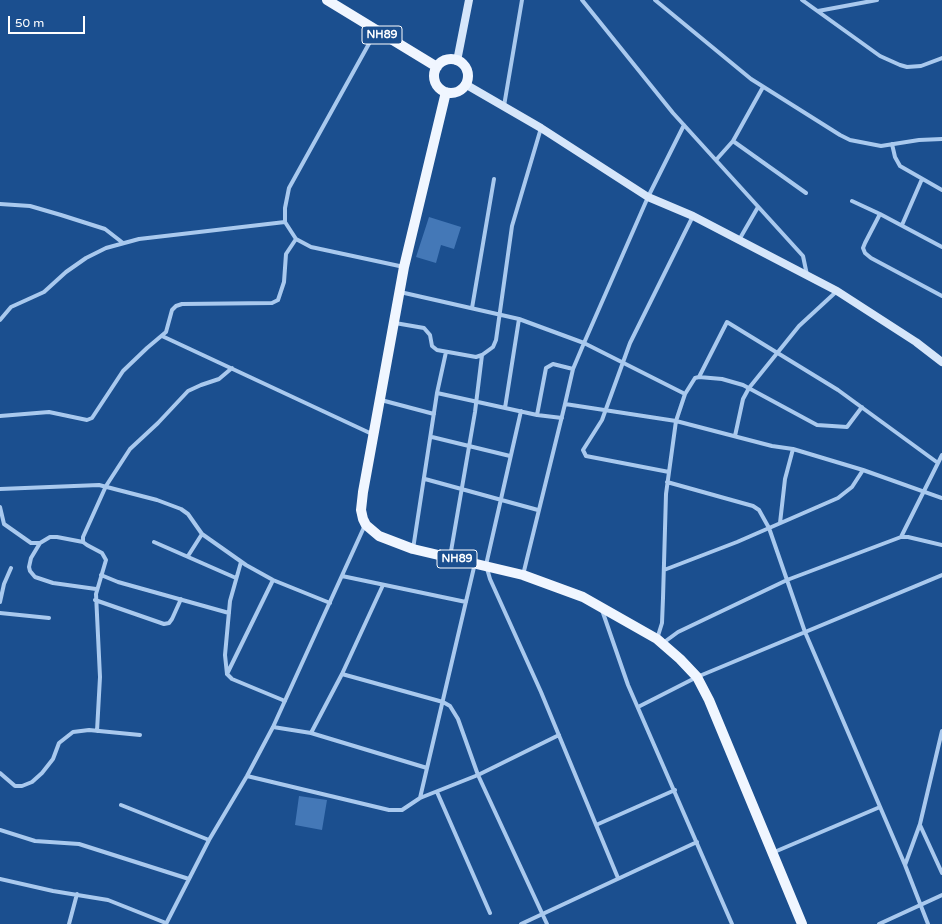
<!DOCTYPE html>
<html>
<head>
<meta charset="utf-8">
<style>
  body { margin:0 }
  #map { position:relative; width:942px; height:924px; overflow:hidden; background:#1b4f8f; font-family:"Varela Round",sans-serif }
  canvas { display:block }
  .scale { position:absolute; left:8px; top:16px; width:77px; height:18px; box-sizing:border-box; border:2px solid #fff; border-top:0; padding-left:5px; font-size:12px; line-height:14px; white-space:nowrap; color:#fff; -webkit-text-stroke:3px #1b4f8f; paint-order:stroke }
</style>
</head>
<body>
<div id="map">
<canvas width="942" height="924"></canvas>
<div class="scale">50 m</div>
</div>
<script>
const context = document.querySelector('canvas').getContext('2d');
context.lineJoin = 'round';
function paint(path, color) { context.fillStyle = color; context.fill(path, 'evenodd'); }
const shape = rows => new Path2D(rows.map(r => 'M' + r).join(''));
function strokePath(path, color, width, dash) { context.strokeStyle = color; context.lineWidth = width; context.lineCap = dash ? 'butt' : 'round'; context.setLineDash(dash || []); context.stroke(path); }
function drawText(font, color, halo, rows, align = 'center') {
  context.font = font + ' "Varela Round",sans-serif'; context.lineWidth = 3.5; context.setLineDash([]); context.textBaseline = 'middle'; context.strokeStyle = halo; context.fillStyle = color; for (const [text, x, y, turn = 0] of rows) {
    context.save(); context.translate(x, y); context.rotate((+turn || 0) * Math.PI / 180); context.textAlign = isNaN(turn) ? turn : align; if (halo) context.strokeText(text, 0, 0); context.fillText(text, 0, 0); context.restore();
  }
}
const building = shape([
  [429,217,461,227,454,249,441,245,436,263,416,257],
  [299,796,327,800,322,830,295,825]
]);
const street = shape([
  [582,0,673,113,803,256,807,275],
  [655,0,751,79,840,135,850,140,881,146,919,140,942,139],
  [802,0,880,56,900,65,907,67,921,66,942,58],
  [818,11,877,0],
  [376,31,289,188,285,208,285,222,296,239,311,247,404,267],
  [504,106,522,0],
  [733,141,806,193],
  [892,144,895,157,900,166,942,190],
  [716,160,733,141,763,87],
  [852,201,880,214,942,247],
  [0,204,30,206,61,215,105,229,123,243],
  [880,214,865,243,863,248,865,253,871,258,942,296],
  [902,225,922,179],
  [739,240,758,207],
  [400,292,519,319,584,343,685,394],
  [472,308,494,179],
  [0,320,11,307,44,292,66,272,86,258,106,248,139,239,285,222],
  [395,323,424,328,430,335,432,346,437,350,476,357,482,355,493,347,496,340,512,226,541,128],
  [162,336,372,434],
  [699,377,727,322,838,390,938,463],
  [437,393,537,415,562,418],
  [381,400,434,414],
  [565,404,573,369,584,343,648,197,684,125],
  [505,408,519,319],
  [521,411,486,565,490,579,541,692,618,878],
  [537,415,546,368,553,364,573,369],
  [0,416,49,412,87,420,92,418,123,371,147,348,166,332,172,310,176,306,182,304,272,303,278,300,284,282,286,254,296,239],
  [735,436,743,399,749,388,799,326,837,291],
  [432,437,510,456],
  [669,472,586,456,583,450,602,420,630,343,693,216],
  [425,479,538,510],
  [667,482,753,506,759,510,769,528,805,632,905,865],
  [0,489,99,485,157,500,181,509,188,514,202,534,246,565,273,580,330,603],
  [0,507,4,524,31,543,40,543,50,537,57,537,83,542],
  [780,523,785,479,793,449],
  [901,537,942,455],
  [154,542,236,578],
  [40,543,31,558,29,567,30,571,35,577,53,583,96,589],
  [413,549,437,393,446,352],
  [188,556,202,534],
  [450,557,475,412,482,355],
  [241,562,230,601,225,655,227,674,232,679,285,701],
  [664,570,737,542,838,498,852,487,863,470],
  [101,575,118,582,229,613],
  [523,575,565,404,676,421,772,446,793,449,863,470,942,498],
  [342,576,466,602],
  [95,600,164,624,169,623,172,619,181,599],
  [0,602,4,584,11,568],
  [602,610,628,685,732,924],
  [0,613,49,618],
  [657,639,662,623,663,598,666,494,676,421,685,394,695,378,699,377,722,379,743,385,817,425,847,427,862,407],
  [663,643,678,632,787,580,901,537,908,537,942,545],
  [227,674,273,580],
  [342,674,443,702,450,706,458,719,478,775,547,924],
  [638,707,697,677,942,575],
  [273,727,311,733,427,768],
  [97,731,100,677,96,594,106,560,102,553,87,545,83,542,83,537,106,486,130,449,158,423,188,391,201,385,219,379,232,368],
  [311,733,342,674,383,585],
  [0,773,15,786,22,786,32,782,42,773,53,759,59,743,73,732,89,730,140,735],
  [247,776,389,810,402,810,420,798,478,775,559,735],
  [437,792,490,913],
  [420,798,475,563],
  [121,805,209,840],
  [596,825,675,790],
  [920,825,942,873],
  [0,830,35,841,79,844,189,879],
  [772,853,880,807],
  [0,879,53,891,108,900,166,923],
  [69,924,77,894],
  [166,924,209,840,247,776,273,727,365,525],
  [521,924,697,842],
  [879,924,942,895],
  [928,924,905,865,920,824,942,731]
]);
const secondary = shape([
  [457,61,469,0],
  [465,84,541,128,648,197,693,216,837,291,916,342,942,362]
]);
const primary = shape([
  [327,0,437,67],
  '434 76a17 17 0 1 1 34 0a17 17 0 1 1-34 0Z',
  [446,92,404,267,363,492,361,510,363,519,366,525,379,536,413,549,523,575,583,597,657,639,680,659,697,677,709,700,802,924]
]);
const shields = [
  [382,35,40],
  [457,559,40]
];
const shieldNames = [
  ["NH89",382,35],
  ["NH89",457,559]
];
paint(building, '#4478b7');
strokePath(street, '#a9c9ee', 4);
strokePath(secondary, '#d6e6fa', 8);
strokePath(primary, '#f0f6ff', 10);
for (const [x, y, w] of shields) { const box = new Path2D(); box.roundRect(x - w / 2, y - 9, w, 18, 3); context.fillStyle = '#1b4f8f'; context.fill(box); strokePath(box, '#fff', 1); }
drawText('bold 11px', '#fff', null, shieldNames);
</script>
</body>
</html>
